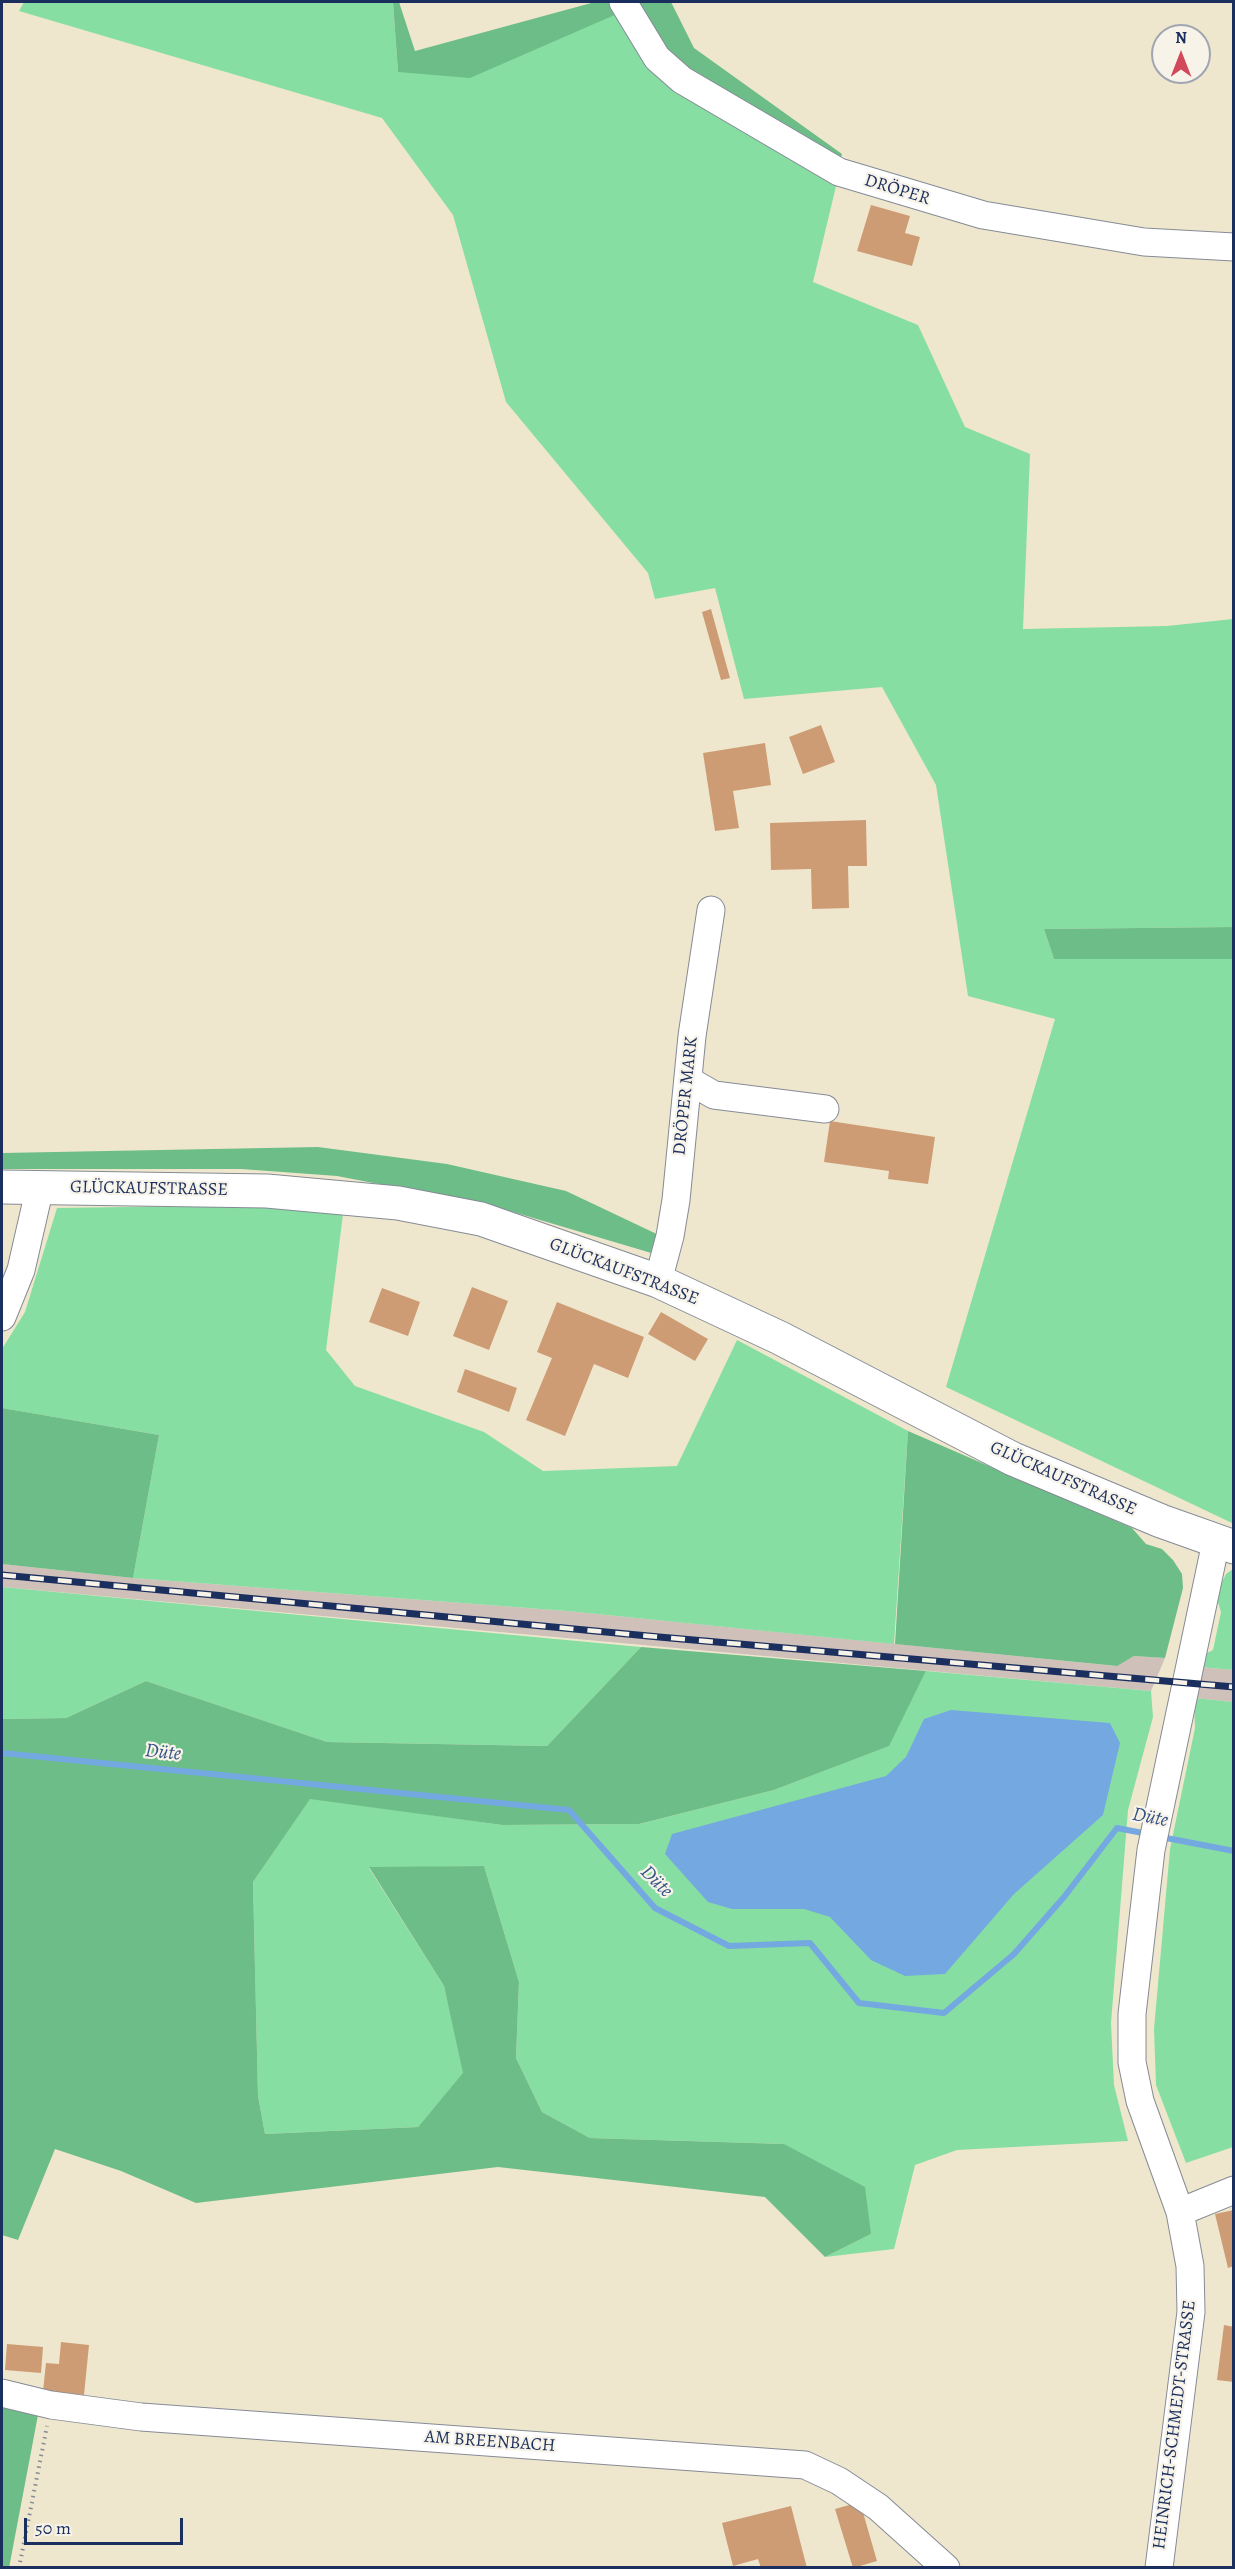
<!DOCTYPE html>
<html>
<head>
<meta charset="utf-8">
<style>
  body { margin:0 }
  #map { position:relative; width:1235px; height:2569px; overflow:hidden; background:#efe7cd; font-family:Alegreya,serif }
  canvas { display:block }
  .frame { position:absolute; inset:0; border:3px solid #1b2f5e; pointer-events:none }
  .north { position:absolute; left:1151px; top:24px; width:60px; height:60px; box-sizing:border-box; background:#f7f3e8; border:2px solid #9fa5b1; border-radius:50%; rotate:0deg; font-size:16px; font-weight:700; line-height:24px; text-align:center; color:#1b2f5e }
  .north::after { content:''; display:block; margin:auto; width:21px; height:27px; background:#d1495b; clip-path:polygon(50% 0,100% 100%,50% 72%,0 100%) }
  .scale { position:absolute; left:24px; top:2518px; width:159px; height:27px; box-sizing:border-box; border:3px solid #1b2f5e; border-top:0; padding-left:8px; font-size:18px; line-height:21px; white-space:nowrap; color:#1b2f5e; -webkit-text-stroke:4px #f7f3e8; paint-order:stroke }
</style>
</head>
<body>
<div id="map">
<canvas width="1235" height="2569"></canvas>
<div class="frame"></div>
<div class="north">N</div>
<div class="scale">50 m</div>
</div>
<script>
const context = document.querySelector('canvas').getContext('2d');
context.lineJoin = 'round';
function paint(path, color) { context.fillStyle = color; context.fill(path, 'evenodd'); }
const shape = rows => new Path2D(rows.map(r => 'M' + r).join(''));
function strokePath(path, color, width, dash) { context.strokeStyle = color; context.lineWidth = width; context.lineCap = dash ? 'butt' : 'round'; context.setLineDash(dash || []); context.stroke(path); }
function drawText(font, color, halo, rows, align = 'center') {
  context.font = font + ' Alegreya,serif'; context.lineWidth = 4.5; context.setLineDash([]); context.textBaseline = 'middle'; context.strokeStyle = halo; context.fillStyle = color; for (const [text, x, y, turn = 0] of rows) {
    context.save(); context.translate(x, y); context.rotate((+turn || 0) * Math.PI / 180); context.textAlign = isNaN(turn) ? turn : align; if (halo) context.strokeText(text, 0, 0); context.fillText(text, 0, 0); context.restore();
  }
}
const industrial = shape([
  [2,1564,133,1578,567,1611,1116,1666,1134,1656,1165,1658,1151,1691,2,1587],
  [1200,1667,1233,1670,1233,1702,1194,1698]
]);
const green = shape([
  [24,2,393,2,398,72,621,11,838,178,813,282,918,325,965,427,1030,454,1023,629,1167,626,1233,619,1233,927,1044,929,1054,959,1233,959,1232,1523,946,1387,1055,1019,968,996,936,785,882,687,744,699,715,588,655,599,648,573,506,402,453,215,382,118,19,11],
  [263,1205,343,1214,326,1350,355,1386,484,1432,543,1471,677,1466,737,1340,908,1431,894,1644,567,1611,133,1578,159,1435,2,1408,2,1349,25,1312,57,1208],
  [1233,1569,1233,1670,1200,1667,1203,1655,1213,1650,1221,1612,1217,1599,1220,1586,1226,1574],
  [2,1587,641,1647,547,1746,327,1742,146,1681,66,1718,2,1719],
  [926,1671,1151,1691,1153,1717,1128,1810,1111,2023,1114,2085,1128,2141,957,2150,915,2165,894,2249,825,2257,871,2234,784,2144,590,2138,542,2112,516,2058,519,1982,484,1866,369,1868,444,1986,464,2073,418,2127,265,2134,258,2096,253,1882,310,1798,502,1825,639,1824,774,1790,888,1746],
  [1194,1698,1233,1702,1233,2147,1186,2163,1156,2085,1154,2029,1170,1849,1195,1728]
]);
const forest = shape([
  [393,2,399,2,415,51,595,2,671,2,694,48,842,154,839,165,674,66,633,7,470,78,398,72],
  [1233,927,1233,959,1054,959,1044,929],
  [318,1147,447,1164,566,1191,663,1237,658,1255,493,1206,337,1176,241,1169,2,1169,2,1153],
  [2,1408,159,1435,133,1578,2,1564],
  [908,1431,1132,1528,1146,1544,1162,1549,1173,1560,1182,1574,1183,1588,1165,1658,1134,1656,1117,1666,895,1644],
  [641,1647,926,1671,889,1746,774,1790,639,1824,502,1825,310,1799,253,1882,258,2096,265,2134,418,2127,463,2073,444,1986,369,1867,484,1866,519,1982,516,2058,542,2112,590,2138,784,2144,865,2187,871,2234,825,2257,765,2197,498,2167,196,2203,121,2171,55,2149,18,2240,2,2235,2,1719,66,1718,146,1681,327,1742,547,1746],
  [2,2405,38,2415,9,2568,2,2567]
]);
const water = shape([
  [951,1710,1110,1723,1120,1743,1103,1815,1014,1894,945,1974,905,1976,871,1960,830,1917,804,1909,732,1909,708,1902,665,1854,672,1834,886,1776,906,1757,924,1719]
]);
const stream = shape([
  [2,1753,569,1810,655,1908,729,1946,810,1943,859,2003,944,2013,1014,1954,1064,1897,1117,1828,1148,1834],
  [1161,1837,1234,1851]
]);
const building = shape([
  [871,205,910,216,905,233,920,237,912,266,857,251],
  [711,609,730,678,721,680,702,612],
  [821,725,835,762,803,774,789,737],
  [765,743,771,785,733,791,739,828,715,831,703,753],
  [866,820,867,866,848,866,849,908,812,909,811,869,771,870,770,823],
  [830,1121,935,1137,928,1184,888,1179,889,1171,824,1162],
  [472,1287,508,1301,489,1350,453,1336],
  [382,1288,420,1302,408,1336,369,1322],
  [557,1302,644,1337,628,1378,594,1364,565,1436,526,1420,552,1358,537,1352],
  [661,1312,708,1339,695,1361,648,1334],
  [465,1369,517,1388,509,1412,457,1392],
  [1234,2210,1234,2266,1228,2268,1215,2214],
  [1224,2325,1234,2327,1234,2382,1217,2380],
  [61,2342,89,2345,84,2395,43,2391,46,2363,59,2364],
  [7,2344,43,2347,41,2373,5,2370],
  [860,2502,877,2561,853,2568,835,2509],
  [791,2506,807,2568,761,2568,758,2559,733,2566,722,2523]
]);
const path = shape([
  [19,2568,47,2426]
]);
const minor = shape([
  [623,2,657,58,682,80,839,172,983,215,1144,242,1234,247],
  [688,1080,714,1095,825,1109],
  [658,1281,670,1236,676,1200,692,1036,711,910],
  [2,1317,21,1270,40,1187],
  [1180,2212,1234,2190],
  [2,2393,51,2405,141,2417,805,2465,839,2481,878,2507,946,2568],
  [1159,2568,1191,2312,1190,2266,1180,2212,1140,2101,1132,2062,1132,2014,1151,1850,1216,1542]
]);
const major = shape([
  [2,1187,267,1191,398,1203,481,1219,658,1281,780,1338,1013,1459,1161,1521,1234,1547]
]);
const rail = shape([
  [2,1575,659,1637,1234,1687]
]);
const streetNames = [
  ["DRÖPER",897,190,17],
  ["DRÖPER MARK",686,1096,-84],
  ["GLÜCKAUFSTRASSE",149,1189,1],
  ["GLÜCKAUFSTRASSE",624,1272,21],
  ["GLÜCKAUFSTRASSE",1063,1479,24],
  ["HEINRICH-SCHMEDT-STRASSE",1175,2425,-83],
  ["AM BREENBACH",490,2442,4]
];
const waterNames = [
  ["Düte",163,1753,6],
  ["Düte",1150,1818,11],
  ["Düte",656,1882,45]
];
paint(industrial, '#cfc0ba');
paint(green, '#87dea2');
paint(forest, '#6dbd88');
paint(water, '#74a8e1');
strokePath(stream, '#74a8e1', 6);
paint(building, '#cd9c74');
strokePath(minor, '#858b96', 29);
strokePath(major, '#858b96', 35);
strokePath(path, '#858b96', 4, [1.5, 4.5]);
strokePath(minor, '#fff', 27);
strokePath(major, '#fff', 33);
strokePath(rail, '#1b2f5e', 7);
strokePath(rail, '#f7f3e8', 4.5, [14]);
drawText('18px', '#1b2f5e', '#f7f3e8', streetNames);
drawText('italic 20px', '#365385', '#f7f3e8', waterNames);
</script>
</body>
</html>
